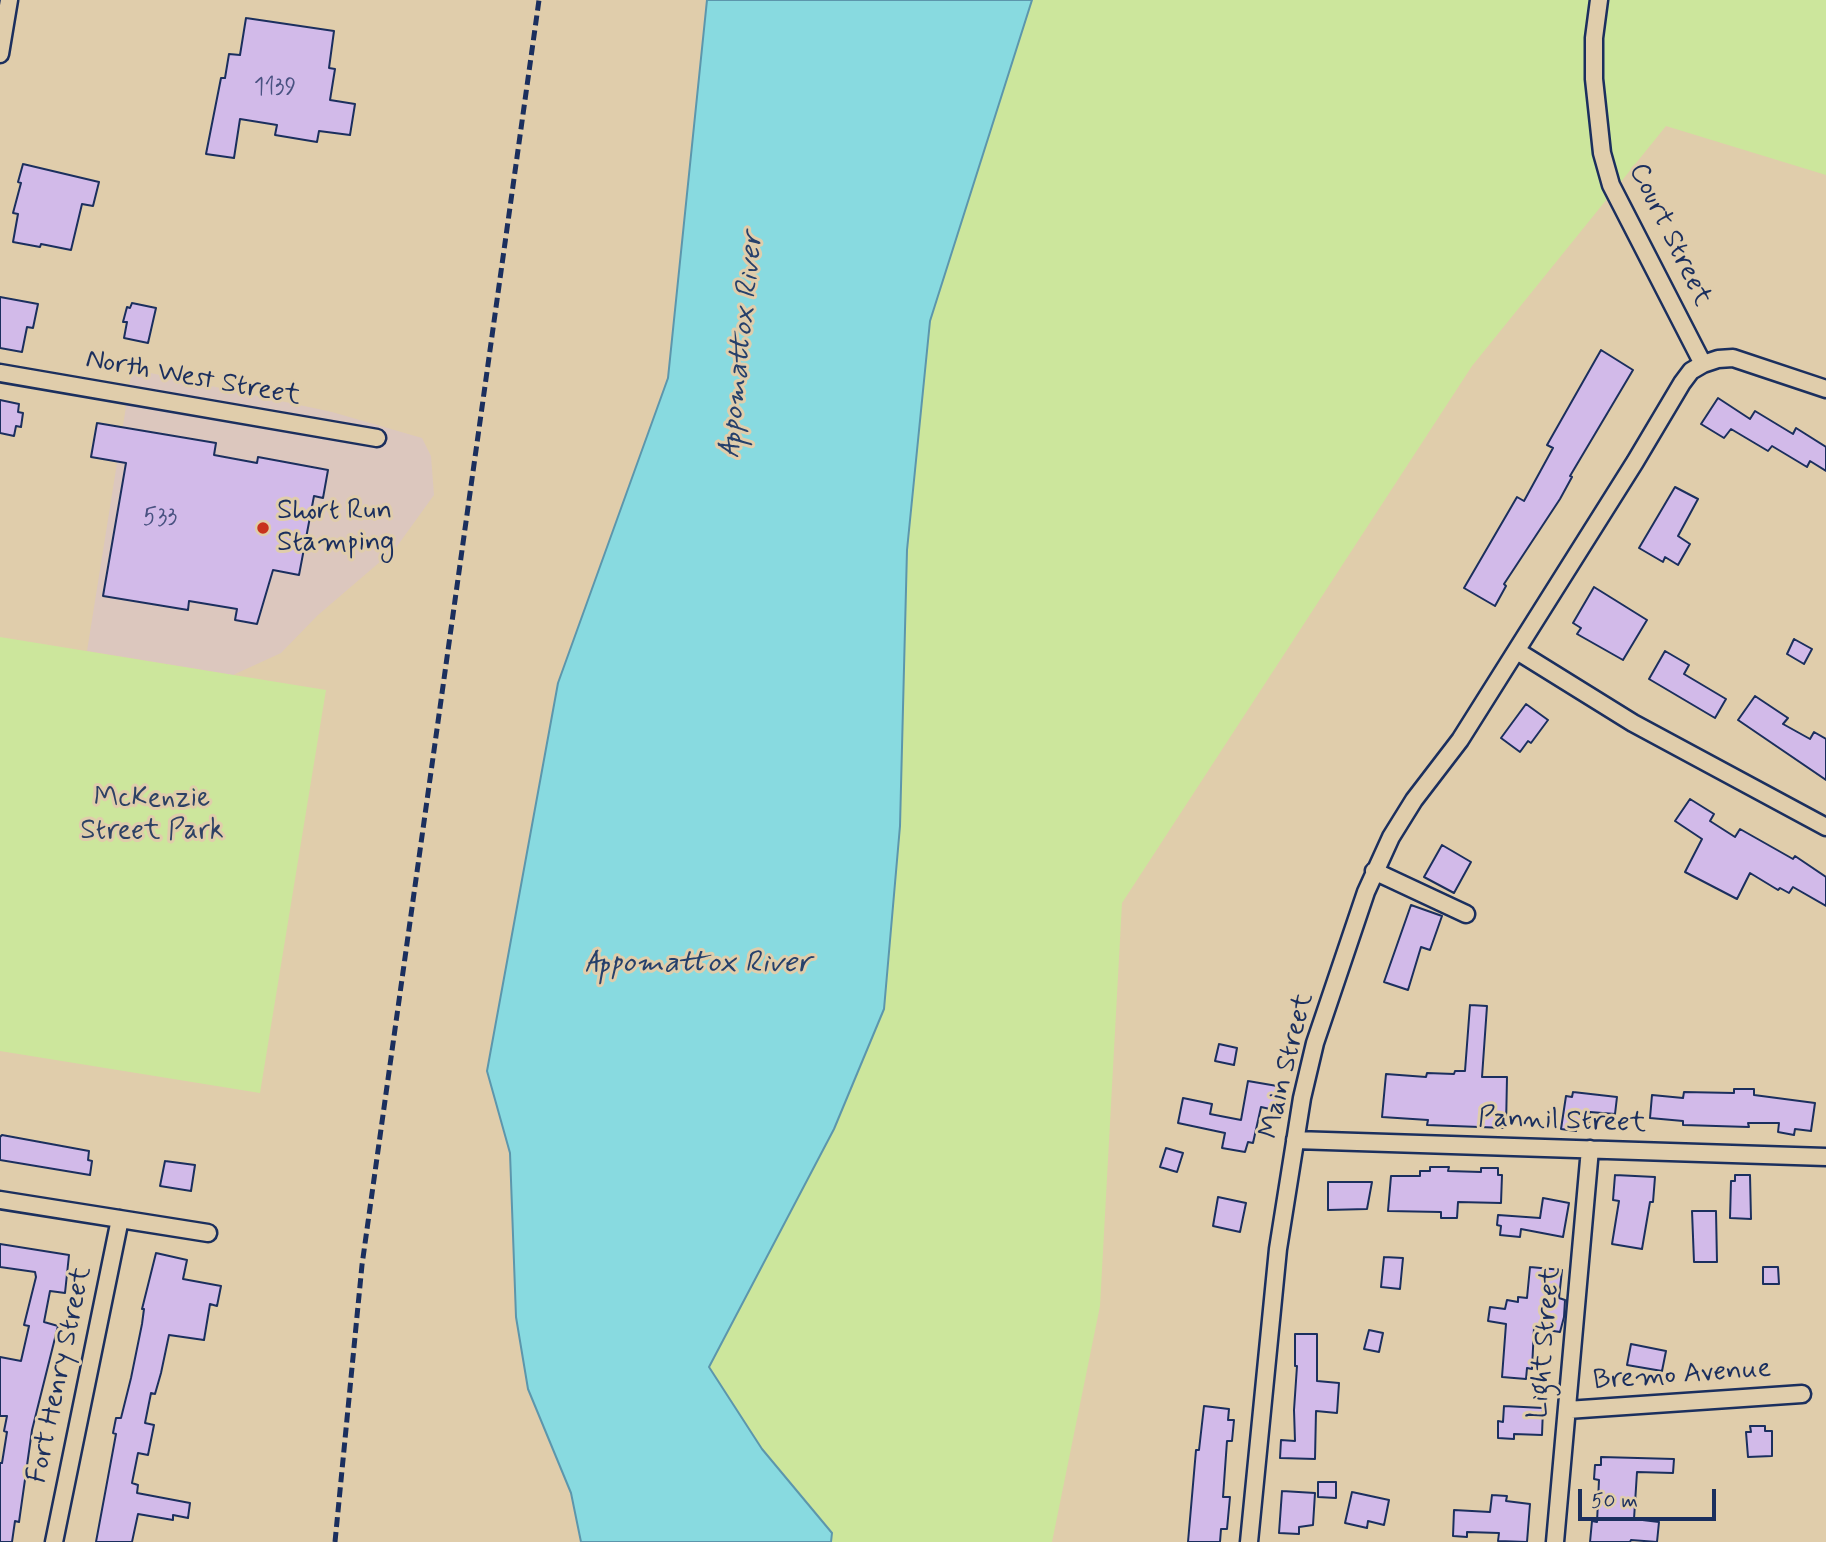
<!DOCTYPE html>
<html>
<head>
<meta charset="utf-8">
<style>
  body { margin:0 }
  #map { position:relative; width:1826px; height:1542px; overflow:hidden; background:#e0cdab; font-family:Mynerve,sans-serif }
  canvas { display:block }
  .scale { position:absolute; left:1578px; top:1489px; width:138px; height:32px; box-sizing:border-box; border:4px solid #1b2f5e; border-top:0; padding-left:9px; font-size:21px; line-height:24px; white-space:nowrap; color:#1b2f5e; -webkit-text-stroke:5px #e0cdab; paint-order:stroke }
</style>
</head>
<body>
<div id="map">
<canvas width="1826" height="1542"></canvas>
<div class="scale">50 m</div>
</div>
<script>
const context = document.querySelector('canvas').getContext('2d');
context.lineJoin = 'round';
function paint(path, color) { context.fillStyle = color; context.fill(path, 'evenodd'); }
const shape = rows => new Path2D(rows.map(r => 'M' + r).join(''));
function strokePath(path, color, width, dash) { context.strokeStyle = color; context.lineWidth = width; context.lineCap = dash ? 'butt' : 'round'; context.setLineDash(dash || []); context.stroke(path); }
function drawText(font, color, halo, rows, align = 'center') {
  context.font = font + ' Mynerve,sans-serif'; context.lineWidth = 6; context.setLineDash([]); context.textBaseline = 'middle'; context.strokeStyle = halo; context.fillStyle = color; for (const [text, x, y, turn = 0] of rows) {
    context.save(); context.translate(x, y); context.rotate((+turn || 0) * Math.PI / 180); context.textAlign = isNaN(turn) ? turn : align; if (halo) context.strokeText(text, 0, 0); context.fillText(text, 0, 0); context.restore();
  }
}
const built = shape([
  [132,369,332,412,422,438,431,456,434,495,395,549,318,615,281,653,233,675,87,651]
]);
const green = shape([
  [1032,0,1826,0,1826,175,1666,126,1472,366,1122,903,1100,1306,1052,1542,831,1542,832,1533,762,1449,709,1367,834,1129,884,1009,900,826,907,550,930,321],
  [0,637,326,690,260,1093,0,1051]
]);
const water = shape([
  [707,0,1032,0,930,321,907,550,900,826,884,1009,834,1129,709,1367,762,1449,832,1533,831,1542,581,1542,571,1493,528,1389,516,1317,510,1153,487,1071,558,683,668,378,707,0]
]);
const building = shape([
  [246,18,334,31,329,68,335,69,330,100,355,104,350,135,319,131,317,142,275,135,277,125,240,119,234,158,206,154,221,78,225,78,229,54,240,55,246,18],
  [23,164,99,182,93,206,82,204,71,250,41,244,40,247,13,242,18,214,13,213,21,183,18,182,23,164],
  [0,297,38,304,33,328,27,327,22,352,0,348,0,297],
  [132,303,156,308,148,343,124,338,127,322,123,322,127,307,130,308,132,303],
  [1601,350,1633,370,1570,476,1572,477,1560,499,1504,584,1506,586,1495,606,1464,588,1517,497,1524,501,1553,448,1547,445,1601,350],
  [1718,398,1750,419,1755,411,1793,434,1796,428,1826,447,1826,471,1810,461,1807,467,1772,446,1768,451,1731,429,1724,438,1701,424,1718,398],
  [0,400,19,404,18,412,23,413,21,427,16,426,14,436,0,433,0,400],
  [97,423,216,443,214,455,257,463,258,457,328,470,323,498,314,496,299,575,273,570,257,624,235,620,237,609,189,601,188,610,103,596,126,463,91,457,97,423],
  [1675,487,1698,499,1678,536,1690,544,1678,565,1665,557,1663,562,1639,548,1675,487],
  [1594,587,1647,620,1623,660,1577,634,1581,628,1573,623,1594,587],
  [1794,639,1812,649,1804,664,1787,654,1794,639],
  [1665,651,1689,665,1684,674,1726,699,1715,718,1649,679,1665,651],
  [1755,696,1788,718,1783,724,1810,739,1814,732,1826,739,1826,780,1738,720,1755,696],
  [1526,704,1548,720,1531,743,1528,741,1520,752,1501,738,1526,704],
  [1690,799,1714,814,1710,821,1735,837,1740,829,1793,859,1795,856,1826,877,1826,906,1793,887,1789,893,1780,888,1778,890,1750,873,1737,899,1685,872,1702,839,1675,821,1690,799],
  [1442,845,1471,862,1454,893,1424,877,1442,845],
  [1411,905,1442,916,1430,950,1421,947,1408,990,1384,982,1411,905],
  [1470,1005,1487,1006,1482,1077,1507,1077,1506,1128,1427,1125,1428,1120,1382,1117,1386,1074,1426,1077,1427,1073,1454,1074,1455,1071,1465,1071,1470,1005],
  [1219,1044,1237,1048,1234,1065,1215,1061,1219,1044],
  [1248,1081,1283,1087,1279,1111,1261,1107,1253,1143,1248,1142,1245,1152,1222,1148,1225,1133,1178,1123,1183,1098,1212,1104,1210,1114,1241,1120,1248,1081],
  [1734,1089,1754,1089,1754,1095,1815,1103,1811,1131,1795,1129,1794,1135,1778,1132,1779,1123,1748,1123,1749,1127,1683,1125,1683,1121,1650,1118,1652,1095,1683,1098,1684,1092,1734,1093,1734,1089],
  [1573,1092,1617,1097,1615,1114,1590,1112,1588,1126,1577,1124,1576,1131,1561,1129,1566,1096,1572,1097,1573,1092],
  [2,1135,89,1151,88,1160,92,1161,90,1175,0,1160,0,1137,2,1135],
  [1166,1148,1183,1153,1177,1172,1160,1167,1166,1148],
  [165,1161,195,1165,191,1191,160,1186,165,1161],
  [1430,1167,1449,1167,1448,1171,1481,1172,1481,1168,1498,1168,1498,1175,1502,1175,1501,1203,1458,1202,1457,1218,1441,1218,1441,1212,1388,1211,1391,1176,1420,1176,1420,1171,1430,1171,1430,1167],
  [1615,1175,1655,1177,1653,1202,1650,1202,1642,1249,1612,1244,1619,1201,1613,1200,1615,1175],
  [1735,1175,1750,1175,1751,1219,1730,1218,1731,1181,1735,1181,1735,1175],
  [1328,1182,1372,1182,1367,1209,1328,1210,1328,1182],
  [1218,1197,1246,1203,1240,1232,1213,1226,1218,1197],
  [1543,1198,1569,1203,1563,1237,1521,1229,1520,1237,1500,1235,1501,1226,1497,1225,1498,1215,1540,1218,1543,1198],
  [1692,1211,1716,1211,1717,1262,1694,1262,1692,1211],
  [0,1244,69,1255,65,1293,50,1291,44,1322,58,1326,32,1430,19,1522,15,1521,12,1542,0,1542,0,1463,2,1463,7,1432,4,1431,7,1416,0,1416,0,1357,21,1361,29,1326,24,1325,36,1277,35,1272,0,1267,0,1244],
  [156,1253,187,1260,183,1279,221,1286,217,1306,210,1304,204,1340,169,1335,161,1373,155,1394,151,1393,145,1423,154,1425,148,1455,138,1453,132,1483,138,1485,137,1493,190,1503,188,1518,173,1515,173,1520,138,1514,132,1542,96,1542,116,1434,113,1433,116,1418,121,1418,131,1378,142,1324,144,1309,142,1309,156,1253],
  [1384,1257,1403,1258,1400,1289,1381,1287,1384,1257],
  [1530,1267,1562,1270,1559,1298,1565,1300,1564,1317,1560,1332,1534,1328,1532,1369,1527,1368,1526,1379,1502,1377,1506,1324,1488,1321,1490,1307,1505,1309,1507,1300,1518,1302,1518,1297,1527,1298,1530,1267],
  [1763,1267,1778,1267,1779,1284,1763,1284,1763,1267],
  [1369,1330,1383,1333,1379,1352,1364,1349,1369,1330],
  [1295,1334,1317,1334,1317,1381,1339,1383,1337,1413,1316,1411,1315,1459,1280,1458,1281,1440,1295,1441,1294,1410,1297,1366,1295,1366,1295,1334],
  [1631,1344,1666,1351,1662,1371,1627,1365,1631,1344],
  [1204,1406,1229,1409,1228,1420,1234,1420,1232,1441,1227,1441,1223,1497,1230,1497,1227,1529,1221,1529,1220,1542,1188,1542,1196,1450,1199,1450,1204,1406],
  [1504,1406,1543,1408,1542,1435,1514,1434,1514,1439,1498,1438,1498,1421,1503,1422,1504,1406],
  [1750,1426,1765,1426,1765,1431,1772,1431,1772,1456,1748,1457,1746,1432,1751,1432,1750,1426],
  [1601,1457,1674,1459,1673,1473,1637,1472,1634,1519,1659,1522,1657,1542,1631,1540,1630,1542,1590,1542,1592,1521,1597,1522,1599,1480,1594,1479,1595,1465,1601,1465,1601,1457],
  [1318,1482,1336,1482,1336,1498,1318,1497,1318,1482],
  [1282,1491,1315,1493,1313,1525,1299,1527,1299,1534,1279,1533,1282,1491],
  [1352,1492,1389,1500,1384,1525,1368,1521,1367,1528,1345,1523,1352,1492],
  [1492,1495,1507,1496,1506,1501,1530,1504,1527,1542,1498,1541,1499,1533,1467,1532,1467,1537,1453,1536,1454,1510,1490,1512,1492,1495]
]);
const street = shape([
  [1599,0,1594,38,1594,79,1602,153,1611,185,1703,364],
  [0,54,9,0],
  [0,373,377,438],
  [1517,651,1633,723,1826,827],
  [1374,871,1466,914],
  [1295,1140,1826,1157],
  [0,1200,208,1233],
  [1567,1410,1802,1394],
  [54,1542,120,1219],
  [1249,1542,1278,1249,1302,1098,1315,1043,1366,892,1391,837,1414,800,1460,740,1635,462,1682,383,1691,371,1703,364,1718,359,1733,358,1826,389],
  [1555,1542,1590,1149]
]);
const rail = shape([
  [335,1542,362,1265,539,0]
]);
const markers = [
  [263,528,7,"#c8321e"]
];
const numberNames = [
  ["1139",275,89],
  ["533",160,519]
];
const streetNames = [
  ["Court Street",1669,235,64],
  ["North West Street",193,379,10],
  ["Main Street",1288,1066,-76],
  ["Pannil Street",1562,1122,2],
  ["Light Street",1546,1343,-85],
  ["Fort Henry Street",61,1375,-78],
  ["Bremo Avenue",1682,1376,-4]
];
const poiNames = [
  ["Short Run",277,512],
  ["Stamping",277,544]
];
const parkNames = [
  ["McKenzie",152,800],
  ["Street Park",152,832]
];
const waterNames = [
  ["Appomattox River",743,345,-84],
  ["Appomattox River",698,965]
];
paint(built, '#dcc7be');
paint(green, '#cce69c');
paint(water, '#88dae0');
strokePath(water, '#5c96ac', 2);
paint(building, '#d2bae9');
strokePath(building, '#1b2f5e', 2);
strokePath(street, '#1b2f5e', 21);
strokePath(street, '#e0cdab', 16);
strokePath(rail, '#1b2f5e', 5, [10, 5]);
for (const [x, y, r, color] of markers) { const dot = new Path2D(); dot.arc(x, y, r, 0, 2 * Math.PI); context.fillStyle = color; context.fill(dot); strokePath(dot, '#e0cdab', 2.5); }
drawText('24px', '#495281', null, numberNames);
drawText('28px', '#1b2f5e', '#e0cdab', streetNames);
drawText('28px', '#1b2f5e', '#e0cdab', poiNames, 'left');
drawText('28px', '#2d4164', '#e0cdab', parkNames);
drawText('italic 30px', '#26406b', '#e0cdab', waterNames);
</script>
</body>
</html>
